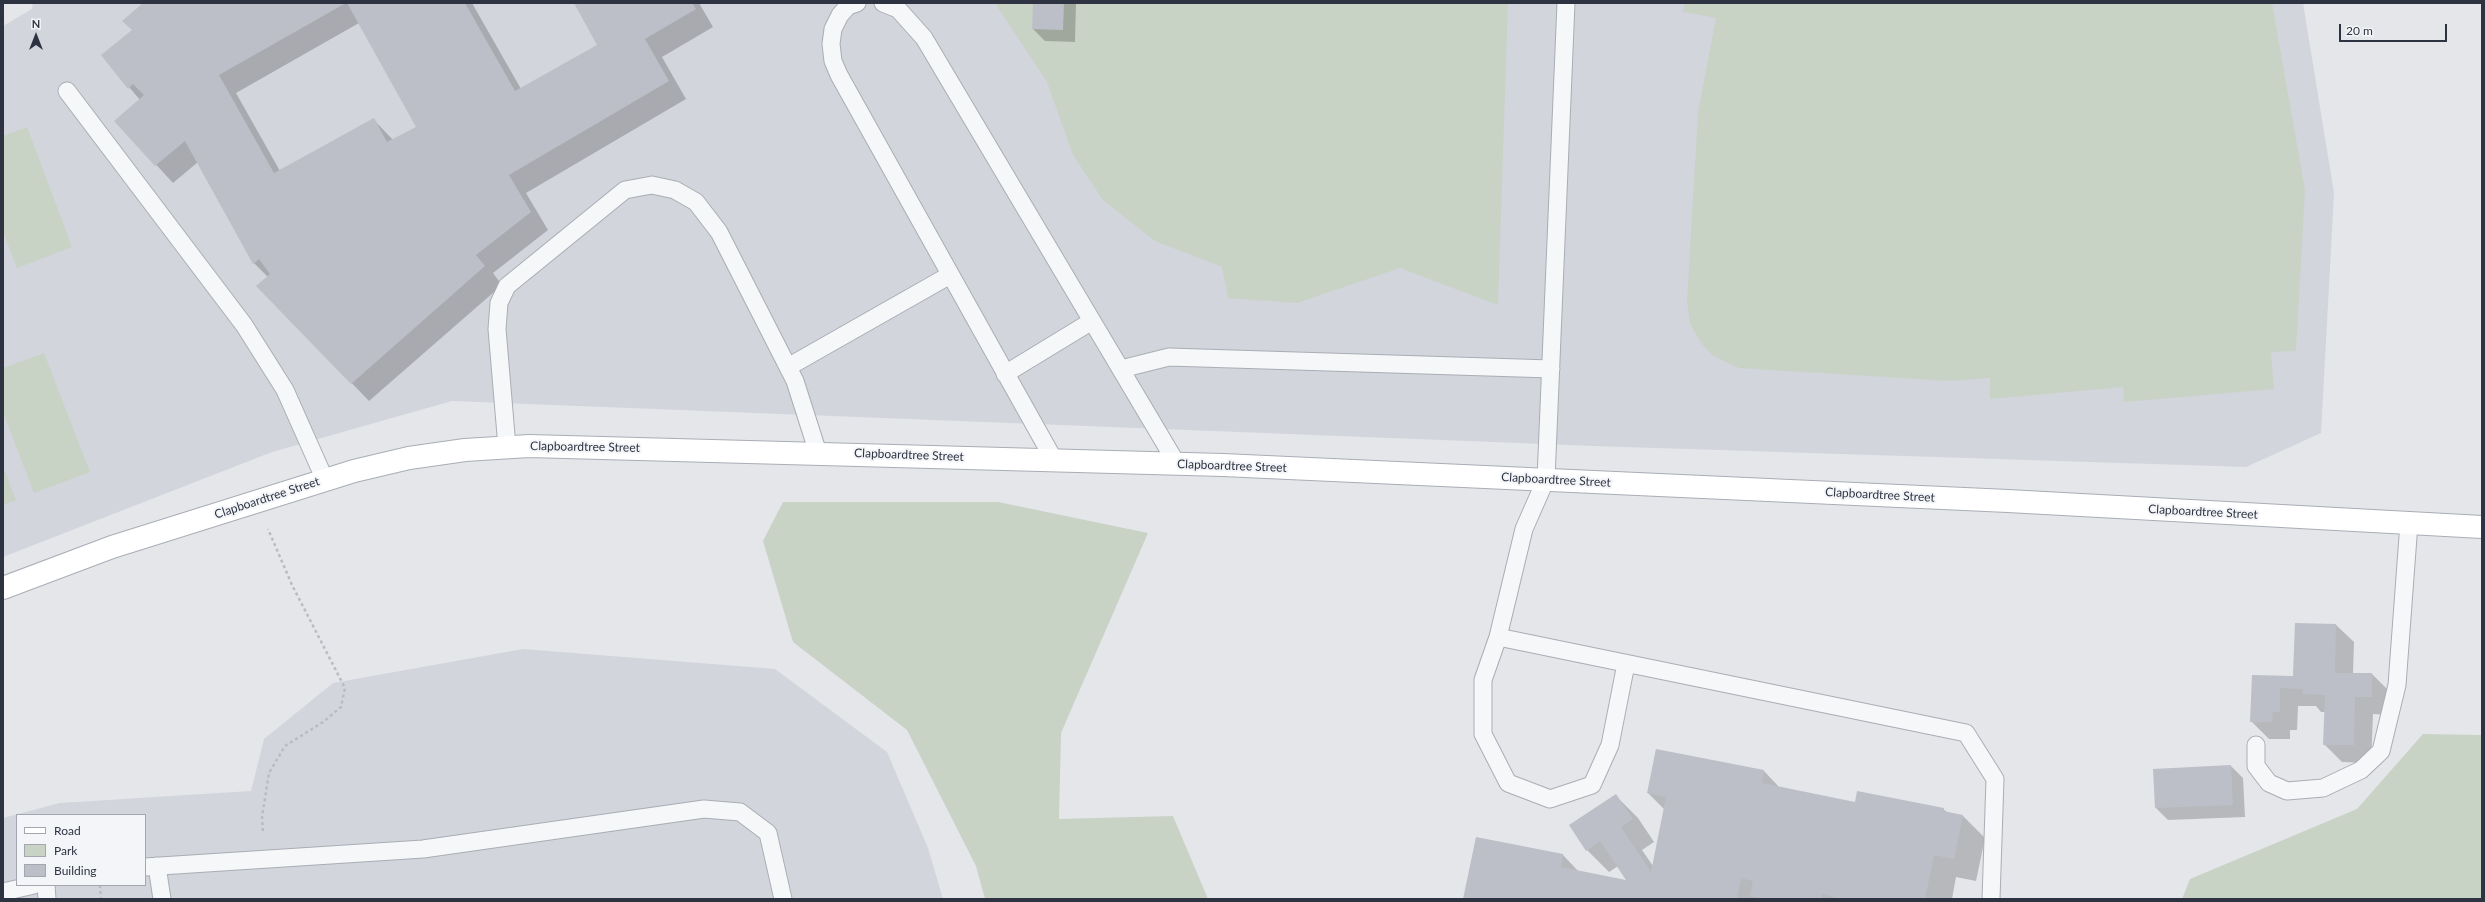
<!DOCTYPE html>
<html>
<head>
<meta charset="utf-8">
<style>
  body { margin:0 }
  #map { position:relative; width:2485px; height:902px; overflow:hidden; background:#e4e6ea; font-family:Lato,sans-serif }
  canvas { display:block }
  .frame { position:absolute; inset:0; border:4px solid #2d3341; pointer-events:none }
  .legend { position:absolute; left:16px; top:814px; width:130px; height:72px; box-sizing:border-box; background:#f4f5f8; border:1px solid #a4a7af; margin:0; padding:5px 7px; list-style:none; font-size:12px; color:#2d3341 }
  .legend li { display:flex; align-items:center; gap:8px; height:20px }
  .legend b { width:20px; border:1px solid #a4a7af }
  .north { position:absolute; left:16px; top:16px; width:40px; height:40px; -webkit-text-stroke:3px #f4f5f8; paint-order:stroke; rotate:0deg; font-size:11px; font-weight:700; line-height:16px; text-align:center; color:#2d3341 }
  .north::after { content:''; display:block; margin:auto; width:14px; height:18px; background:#2d3341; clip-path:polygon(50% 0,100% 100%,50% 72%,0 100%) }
  .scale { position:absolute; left:2339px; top:24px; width:108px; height:18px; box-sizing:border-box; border:2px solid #2d3341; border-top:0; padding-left:5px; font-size:12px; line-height:14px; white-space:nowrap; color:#2d3341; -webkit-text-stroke:3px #f4f5f8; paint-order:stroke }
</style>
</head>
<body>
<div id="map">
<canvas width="2485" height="902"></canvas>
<div class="frame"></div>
<ul class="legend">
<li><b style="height:5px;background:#fff"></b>Road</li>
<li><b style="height:11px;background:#c8d3c6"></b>Park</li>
<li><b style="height:11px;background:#bcbfc7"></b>Building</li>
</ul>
<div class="north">N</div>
<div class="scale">20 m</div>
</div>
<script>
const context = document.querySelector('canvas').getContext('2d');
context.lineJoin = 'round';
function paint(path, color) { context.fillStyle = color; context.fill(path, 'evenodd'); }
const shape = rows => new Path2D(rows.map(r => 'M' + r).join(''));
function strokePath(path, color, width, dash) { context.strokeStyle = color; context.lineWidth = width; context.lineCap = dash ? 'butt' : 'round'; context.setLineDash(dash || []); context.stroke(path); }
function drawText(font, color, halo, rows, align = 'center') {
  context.font = font + ' Lato,sans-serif'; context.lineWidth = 4; context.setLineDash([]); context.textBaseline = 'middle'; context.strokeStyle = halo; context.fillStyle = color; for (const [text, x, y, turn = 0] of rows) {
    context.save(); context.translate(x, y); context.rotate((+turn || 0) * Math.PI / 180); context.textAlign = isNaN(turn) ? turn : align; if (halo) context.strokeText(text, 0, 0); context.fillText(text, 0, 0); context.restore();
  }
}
const built = shape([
  [33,3,2303,3,2334,193,2321,433,2246,467,1594,446,452,401,272,452,3,557,3,26,32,9],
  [523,649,775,669,887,752,928,848,943,899,3,899,3,818,60,803,251,791,264,739,333,683],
  [17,815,145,815,145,885,17,885]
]);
const green = shape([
  [995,3,1508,3,1498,305,1400,268,1297,303,1228,298,1222,267,1155,241,1103,200,1073,155,1047,82],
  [1685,3,2272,3,2305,190,2296,351,2271,352,2274,389,2124,402,2123,387,1990,399,1990,378,1950,381,1739,368,1714,356,1702,344,1690,324,1687,301,1698,112,1716,18,1683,12],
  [27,127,72,247,17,268,3,232,3,136],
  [44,353,90,472,34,493,3,412,3,368],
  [3,467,16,500,3,505],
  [783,502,998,502,1148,533,1061,733,1059,819,1173,816,1208,899,985,899,976,866,907,730,793,642,763,541],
  [2423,734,2482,735,2482,899,2182,899,2190,879,2357,809]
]);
const shadow = shape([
  [144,3,472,3,521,89,599,46,575,3,699,3,713,27,662,57,686,99,526,193,548,230,493,273,502,285,369,401,258,286,268,277,254,263,198,162,173,183,116,121,140,100,102,55,133,31],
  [359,23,417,127,393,140,373,119,280,171,236,93],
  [1034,3,1076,3,1075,42,1045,41,1033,29],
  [2336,625,2354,642,2353,674,2372,674,2390,692,2390,715,2373,714,2371,763,2342,762,2324,744,2325,712,2321,712,2316,706,2298,706,2297,730,2290,730,2290,739,2269,739,2251,721,2253,676,2294,677],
  [1656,750,1764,771,1780,788,1856,803,1943,809,1947,812,1963,816,1985,838,1976,881,1956,877,1952,899,1464,899,1563,855,1579,872,1628,881,1618,866,1609,872,1587,850,1616,796,1638,818,1654,842,1642,850,1653,866,1665,810,1648,793],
  [2231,766,2243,778,2245,817,2168,820,2156,808]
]);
const building = shape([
  [143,3,346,3,219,75,274,173,374,118,387,142,416,127,347,3,465,3,515,91,597,45,574,3,692,3,696,9,645,39,669,81,509,175,531,212,476,255,485,266,351,384,256,286,270,274,259,259,253,264,185,141,155,166,114,121,144,95,133,84,128,89,101,55,132,30,122,21],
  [1033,3,1064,3,1063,30,1032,29],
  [2295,623,2336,624,2335,673,2372,673,2372,697,2355,697,2354,745,2323,745,2325,695,2303,694,2303,689,2280,688,2280,712,2273,712,2272,722,2250,722,2252,675,2293,676],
  [1656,749,1764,770,1762,783,1855,802,1857,791,1944,808,1943,811,1963,815,1954,859,1934,855,1925,899,1833,899,1834,897,1822,894,1821,899,1767,899,1750,896,1753,881,1741,878,1737,899,1463,899,1476,837,1563,854,1561,867,1626,880,1600,841,1586,851,1569,825,1616,794,1633,819,1621,827,1651,872,1666,797,1647,793],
  [2231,765,2233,805,2155,808,2153,769]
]);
const path = shape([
  [263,831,262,817,269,773,285,746,323,722,341,707,345,688,292,585,268,529],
  [100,885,101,899]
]);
const service = shape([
  [857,3,848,6,840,15,833,29,831,44,833,61,839,75,1054,460],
  [883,3,898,9,924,38,1177,464],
  [1566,3,1546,479,1524,529,1498,637,1966,733,1995,779,1991,899],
  [67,91,244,325,285,390,325,480],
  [788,367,950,275],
  [1121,369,1169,357,1551,369],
  [1005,374,1092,321],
  [507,447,497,329,499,303,507,286,625,190,652,185,675,190,696,202,719,232,795,381,818,453],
  [1498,637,1483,680,1483,734,1508,783,1550,799,1592,785,1610,745,1626,664],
  [2256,745,2256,766,2269,783,2287,791,2323,788,2361,770,2381,751,2397,685,2409,523],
  [157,866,162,899],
  [145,867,423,849,704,809,740,812,768,833,783,899],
  [46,885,47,899],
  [3,892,34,885]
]);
const secondary = shape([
  [3,588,112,547,354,471,409,458,465,450,529,446,1223,465,2008,501,2482,527]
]);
const streetNames = [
  ["Clapboardtree Street",585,447,1],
  ["Clapboardtree Street",909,455,2],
  ["Clapboardtree Street",1232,466,2],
  ["Clapboardtree Street",1556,480,3],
  ["Clapboardtree Street",1880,495,3],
  ["Clapboardtree Street",267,498,-18],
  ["Clapboardtree Street",2203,512,3]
];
paint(built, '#d2d5dc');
paint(green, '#c8d3c6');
paint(shadow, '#0003');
paint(building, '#bcbfc7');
strokePath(service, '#a9adb4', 19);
strokePath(secondary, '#a9adb4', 24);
strokePath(path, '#babcc2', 2.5, [3, 3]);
strokePath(service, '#f6f7f9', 17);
strokePath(secondary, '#fff', 22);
drawText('12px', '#2d3341', '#f4f5f8', streetNames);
</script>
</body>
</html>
